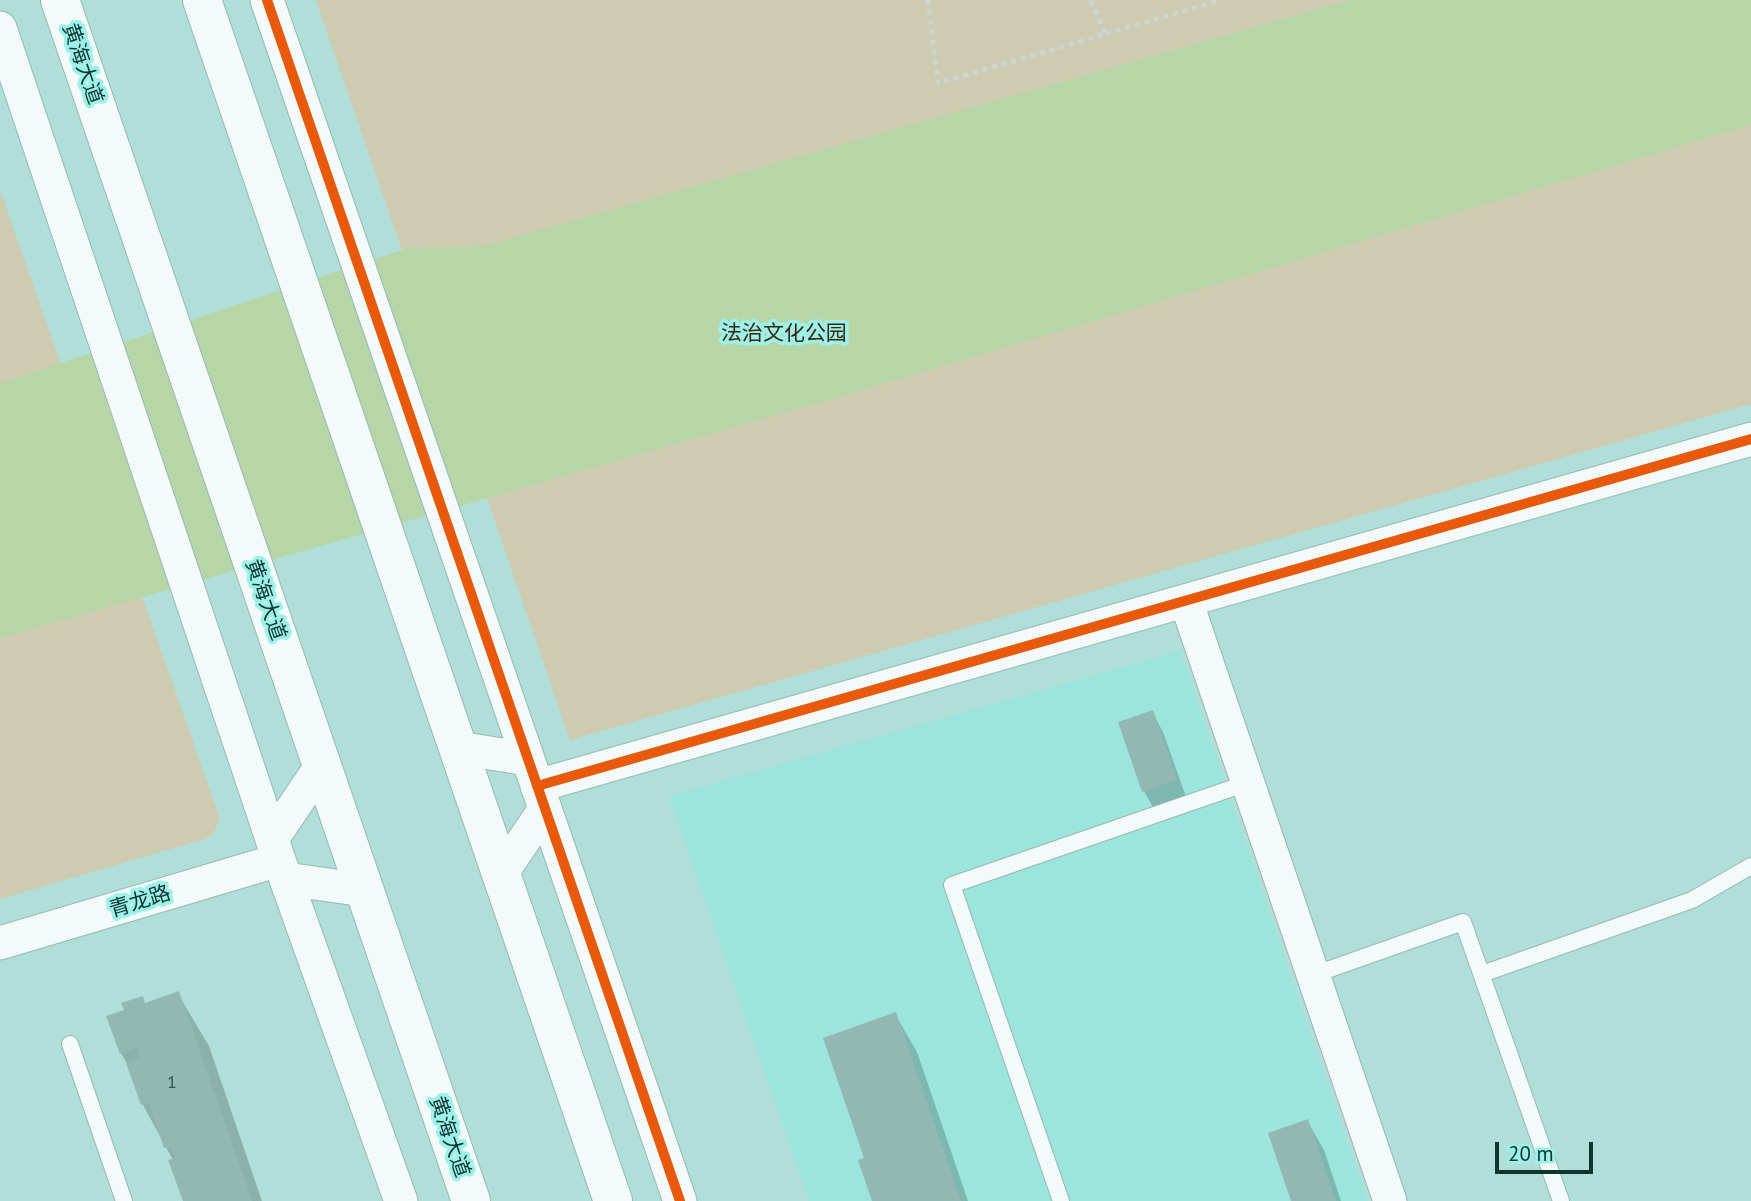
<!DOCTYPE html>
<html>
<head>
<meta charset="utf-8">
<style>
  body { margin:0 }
  #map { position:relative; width:1751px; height:1201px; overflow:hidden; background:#b0ded9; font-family:"PT Sans",sans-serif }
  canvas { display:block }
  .scale { position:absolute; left:1495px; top:1142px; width:98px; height:32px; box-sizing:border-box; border:4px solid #0f3531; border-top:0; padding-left:9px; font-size:21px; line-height:24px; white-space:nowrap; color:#0f3531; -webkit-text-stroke:5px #9cf2e8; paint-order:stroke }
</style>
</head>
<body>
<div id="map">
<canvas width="1751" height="1201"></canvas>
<div class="scale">20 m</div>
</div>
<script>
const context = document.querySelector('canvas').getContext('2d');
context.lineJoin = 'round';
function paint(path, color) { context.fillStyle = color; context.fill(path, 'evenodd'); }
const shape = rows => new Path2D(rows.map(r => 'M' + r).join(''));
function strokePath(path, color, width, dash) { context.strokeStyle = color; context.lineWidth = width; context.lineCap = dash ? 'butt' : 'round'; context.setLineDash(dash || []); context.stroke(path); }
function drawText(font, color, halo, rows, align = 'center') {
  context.font = font + ' "PT Sans","Noto Sans SC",sans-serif'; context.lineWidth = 7; context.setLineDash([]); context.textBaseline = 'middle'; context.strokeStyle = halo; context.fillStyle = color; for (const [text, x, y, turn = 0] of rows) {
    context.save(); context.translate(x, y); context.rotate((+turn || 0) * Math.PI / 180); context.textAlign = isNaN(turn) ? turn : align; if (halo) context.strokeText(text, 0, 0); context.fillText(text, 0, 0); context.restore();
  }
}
const built = shape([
  [1180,651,1367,1201,809,1201,669,796]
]);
const green = shape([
  [316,0,1751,0,1751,404,570,740],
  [0,190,220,819,213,834,205,839,0,899]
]);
const water = shape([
  [1350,0,1751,0,1751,125,829,400,0,638,0,383,405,249,483,246]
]);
const shadow = shape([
  [1152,712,1163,732,1187,800,1155,811,1144,791],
  [178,994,209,1046,262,1201,184,1201,173,1160,143,1105,130,1069,121,1053,146,1005],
  [895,1014,917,1052,968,1201,874,1201,867,1159],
  [1307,1121,1324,1150,1341,1201,1293,1201]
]);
const building = shape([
  [1153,710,1177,780,1142,792,1118,722],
  [179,991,252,1201,183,1201,168,1160,175,1158,171,1146,164,1148,149,1103,141,1105,126,1063,140,1058,137,1048,120,1054,106,1016,124,1010,121,1003,143,996,145,1003],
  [896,1012,961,1201,872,1201,858,1160,864,1158,823,1038],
  [1308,1119,1336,1201,1291,1201,1268,1133]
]);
const path = shape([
  [928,0,938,83,1106,34,1090,0],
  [1106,34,1221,0]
]);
const service = shape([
  [1482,974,1692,900,1751,866],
  [1313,975,1463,922,1561,1201],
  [70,1044,124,1201],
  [1061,1201,952,885,1247,783]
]);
const minor = shape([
  [267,0,680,1201],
  [0,28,279,860,401,1201],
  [1186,601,1390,1201],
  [458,748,528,759],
  [537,786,1751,439],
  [272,839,322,765],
  [501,874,545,809],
  [286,879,364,890],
  [0,943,279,860]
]);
const primary = shape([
  [60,0,471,1201],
  [202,0,613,1201]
]);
const cycleway = shape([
  [267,0,680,1201],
  [537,786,1751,439]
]);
const numberNames = [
  ["1",172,1083]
];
const streetNames = [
  ["黄海大道",82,64,71],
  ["黄海大道",265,600,71],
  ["青龙路",140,902,-17],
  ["黄海大道",449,1137,71]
];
const parkNames = [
  ["法治文化公园",784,334]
];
paint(built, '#9be5dd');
paint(green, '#cecbb1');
paint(water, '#b6d6a7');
paint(shadow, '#0003');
paint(building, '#93b8b4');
strokePath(service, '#94b9b5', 18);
strokePath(minor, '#94b9b5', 35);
strokePath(primary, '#94b9b5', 40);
strokePath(path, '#c9d7d6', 4.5, [5, 5]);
strokePath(service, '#f3faf9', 16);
strokePath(minor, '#f3faf9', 33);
strokePath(primary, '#f3faf9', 38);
strokePath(cycleway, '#e8590c', 10);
drawText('18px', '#305652', null, numberNames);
drawText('21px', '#0f3531', '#9cf2e8', streetNames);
drawText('21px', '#3c260e', '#9cf2e8', parkNames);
</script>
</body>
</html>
